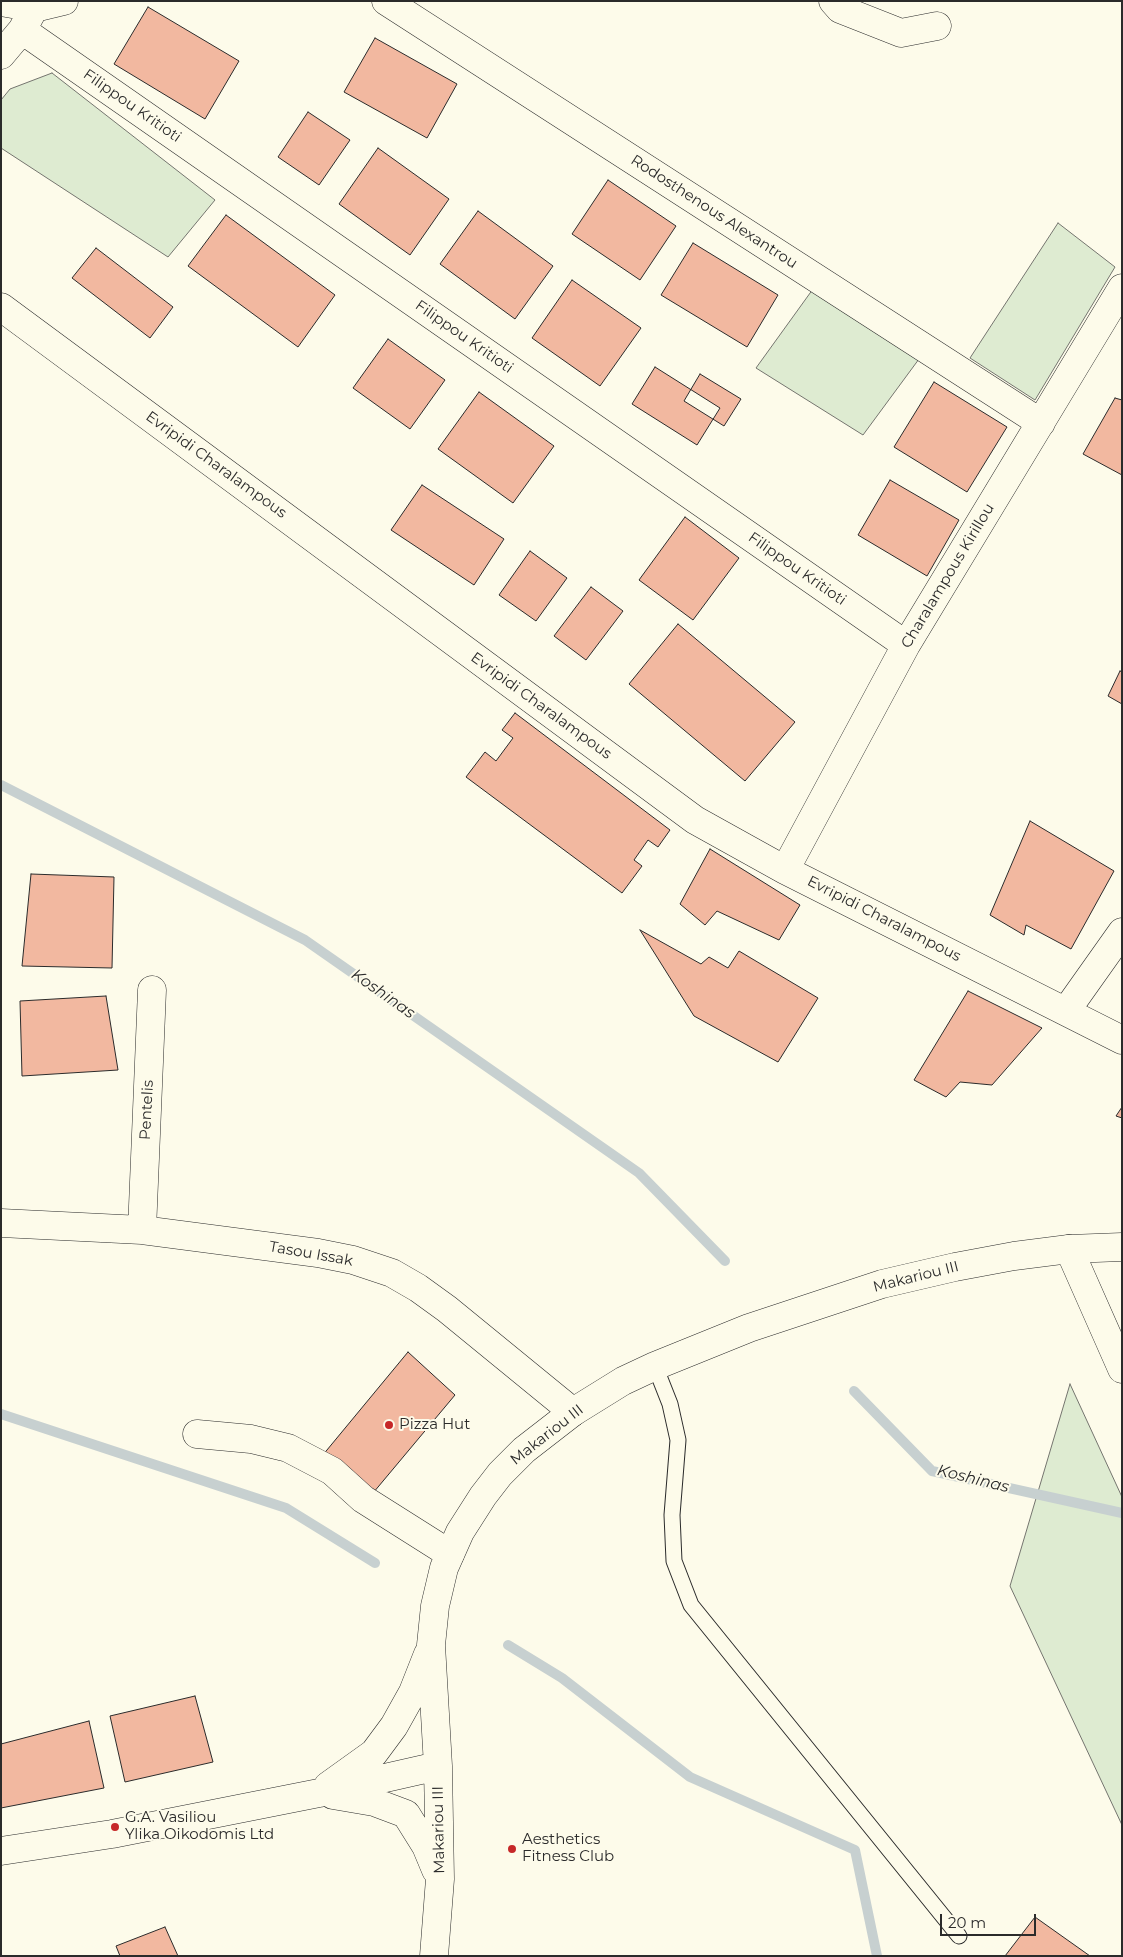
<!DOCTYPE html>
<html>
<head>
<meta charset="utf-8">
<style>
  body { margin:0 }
  #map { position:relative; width:1123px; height:1957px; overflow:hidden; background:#fdfbea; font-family:Montserrat,sans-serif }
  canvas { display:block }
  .frame { position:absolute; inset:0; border:2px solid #2b2b2b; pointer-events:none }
  .scale { position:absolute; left:940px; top:1914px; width:96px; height:22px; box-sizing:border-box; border:2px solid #2b2b2b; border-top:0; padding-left:6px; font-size:15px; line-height:18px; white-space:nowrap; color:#2b2b2b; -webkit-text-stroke:4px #fdfbea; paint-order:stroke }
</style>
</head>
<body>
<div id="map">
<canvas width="1123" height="1957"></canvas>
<div class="frame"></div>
<div class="scale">20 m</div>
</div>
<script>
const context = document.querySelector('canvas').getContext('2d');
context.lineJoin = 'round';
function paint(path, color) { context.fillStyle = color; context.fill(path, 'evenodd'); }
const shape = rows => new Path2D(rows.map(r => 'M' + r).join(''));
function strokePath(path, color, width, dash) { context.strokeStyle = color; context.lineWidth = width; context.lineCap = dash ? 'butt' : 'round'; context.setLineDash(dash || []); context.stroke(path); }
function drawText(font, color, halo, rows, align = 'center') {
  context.font = font + ' Montserrat,sans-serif'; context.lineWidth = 4; context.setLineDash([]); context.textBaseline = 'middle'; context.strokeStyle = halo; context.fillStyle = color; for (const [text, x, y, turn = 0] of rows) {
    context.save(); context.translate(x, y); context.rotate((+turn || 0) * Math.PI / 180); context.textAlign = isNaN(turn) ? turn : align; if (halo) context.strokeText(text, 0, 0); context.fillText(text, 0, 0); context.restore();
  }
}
const green = shape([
  [52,73,215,200,168,257,1,148,1,100,10,89,52,73],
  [1058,223,1115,267,1035,400,970,358,1058,223],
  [813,289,919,359,863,435,756,368,813,289],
  [1070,1384,1122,1497,1122,1825,1010,1586,1070,1384]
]);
const stream = shape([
  [1,785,305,940,639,1173,725,1261],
  [854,1391,932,1471,1122,1513],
  [1,1414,286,1508,375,1563],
  [508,1645,562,1678,690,1777,855,1850,877,1956]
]);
const building = shape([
  [148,7,239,61,205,119,114,64,148,7],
  [375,38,457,84,427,138,344,92,375,38],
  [308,112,350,140,319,185,278,157,308,112],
  [378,148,449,199,410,255,339,204,378,148],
  [608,180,676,226,640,280,572,234,608,180],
  [478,211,553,266,515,319,440,264,478,211],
  [226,215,335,295,298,347,188,266,226,215],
  [693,243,778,295,747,347,661,295,693,243],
  [96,248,173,307,150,338,72,278,96,248],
  [572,280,641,328,600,386,532,338,572,280],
  [388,339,445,380,410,429,353,388,388,339],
  [655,367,720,408,697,445,632,404,655,367],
  [700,374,741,399,724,426,684,401,700,374],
  [934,382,1007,427,967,492,894,447,934,382],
  [479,392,554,446,513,503,438,449,479,392],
  [1115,398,1122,400,1122,475,1083,454,1115,398],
  [890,480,959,520,927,576,858,535,890,480],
  [422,485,504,539,474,585,391,530,422,485],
  [685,517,739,558,693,620,639,580,685,517],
  [530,551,567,578,536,621,499,595,530,551],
  [591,587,623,611,586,660,554,636,591,587],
  [678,624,795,722,745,781,629,684,678,624],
  [1120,671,1122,672,1122,704,1108,696,1120,671],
  [515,713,670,830,658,847,648,840,634,860,642,866,622,893,466,777,485,752,496,761,513,738,502,730,515,713],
  [1030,821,1114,871,1071,949,1026,925,1024,935,990,915,1030,821],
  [710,849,800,905,779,940,717,911,705,925,680,904,710,849],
  [31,874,114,877,112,968,22,966,31,874],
  [640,930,701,964,709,957,728,968,739,951,818,998,778,1062,694,1016,640,930],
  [968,991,1042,1028,992,1085,960,1082,946,1097,914,1080,968,991],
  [106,996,118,1070,22,1076,20,1001,106,996],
  [1122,1107,1122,1118,1116,1116,1122,1107],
  [408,1352,455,1395,368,1499,322,1456,408,1352],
  [195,1696,213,1762,125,1782,110,1716,195,1696],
  [89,1721,104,1788,1,1808,1,1744,89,1721],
  [1035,1917,1090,1956,1005,1956,1035,1917],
  [165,1927,178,1956,120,1956,116,1946,165,1927]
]);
const lane = shape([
  [655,1366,670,1404,678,1440,672,1515,674,1561,691,1605,959,1936]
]);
const street = shape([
  [386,1,1041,423],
  [833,1,840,9,901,33,937,26],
  [1,2,35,8,64,1],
  [22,30,906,645],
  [1,55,22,30,31,14],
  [1,307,695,820,785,870,1122,1040],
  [785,870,906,645,1122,288],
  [1066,1011,1122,932],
  [1,1223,142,1230,318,1253,353,1260,392,1273,418,1288,447,1309,573,1412],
  [142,1230,152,990],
  [1069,1249,1122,1369],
  [197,1434,251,1439,288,1448,332,1471,363,1499,450,1554]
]);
const secondary = shape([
  [328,1786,374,1753,394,1726,413,1692,428,1654],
  [333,1795,374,1802,406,1814,426,1846,436,1870],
  [1,1851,112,1834,319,1793,438,1766],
  [434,1956,440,1879,438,1766,431,1645,435,1606,444,1568,460,1532,483,1496,500,1474,524,1450,573,1412,623,1381,655,1366,749,1328,882,1284,955,1267,1014,1256,1069,1249,1122,1247]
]);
const markers = [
  [389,1425,5,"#c62828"],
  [115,1827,5,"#c62828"],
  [512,1849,5,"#c62828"]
];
const streetNames = [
  ["Filippou Kritioti",132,106,35],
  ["Rodosthenous Alexantrou",714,212,33],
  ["Filippou Kritioti",464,337,35],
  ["Evripidi Charalampous",216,465,36],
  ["Filippou Kritioti",797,569,35],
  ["Charalampous Kirillou",948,576,-59],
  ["Evripidi Charalampous",541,706,36],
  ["Evripidi Charalampous",884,919,27],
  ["Pentelis",147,1110,-87],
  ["Tasou Issak",311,1254,10],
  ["Makariou III",916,1277,-14],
  ["Makariou III",547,1435,-38],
  ["Makariou III",439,1830,-91]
];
const poiNames = [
  ["Pizza Hut",399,1425],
  ["G.A. Vasiliou",125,1818],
  ["Ylika Oikodomis Ltd",125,1835],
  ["Aesthetics",522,1840],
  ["Fitness Club",522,1857]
];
const waterNames = [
  ["Koshinas",383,994,35],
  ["Koshinas",973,1479,14]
];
paint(green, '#deebd1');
strokePath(green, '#74746e', 1);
strokePath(stream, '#c7d0d0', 10);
paint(building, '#f2b8a0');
strokePath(building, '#2b2b2b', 1);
strokePath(lane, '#2b2b2b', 17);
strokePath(street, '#2b2b2b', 29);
strokePath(secondary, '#2b2b2b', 29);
strokePath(lane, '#fdfbea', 15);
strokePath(street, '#fdfbea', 28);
strokePath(secondary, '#fdfbea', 28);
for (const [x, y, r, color] of markers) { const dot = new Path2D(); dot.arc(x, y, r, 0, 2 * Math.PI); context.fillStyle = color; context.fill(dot); strokePath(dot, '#fdfbea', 2); }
drawText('15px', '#2b2b2b', '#fdfbea', streetNames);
drawText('15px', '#2b2b2b', '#fdfbea', poiNames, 'left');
drawText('italic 16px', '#2b2b2b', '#fdfbea', waterNames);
</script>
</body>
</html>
